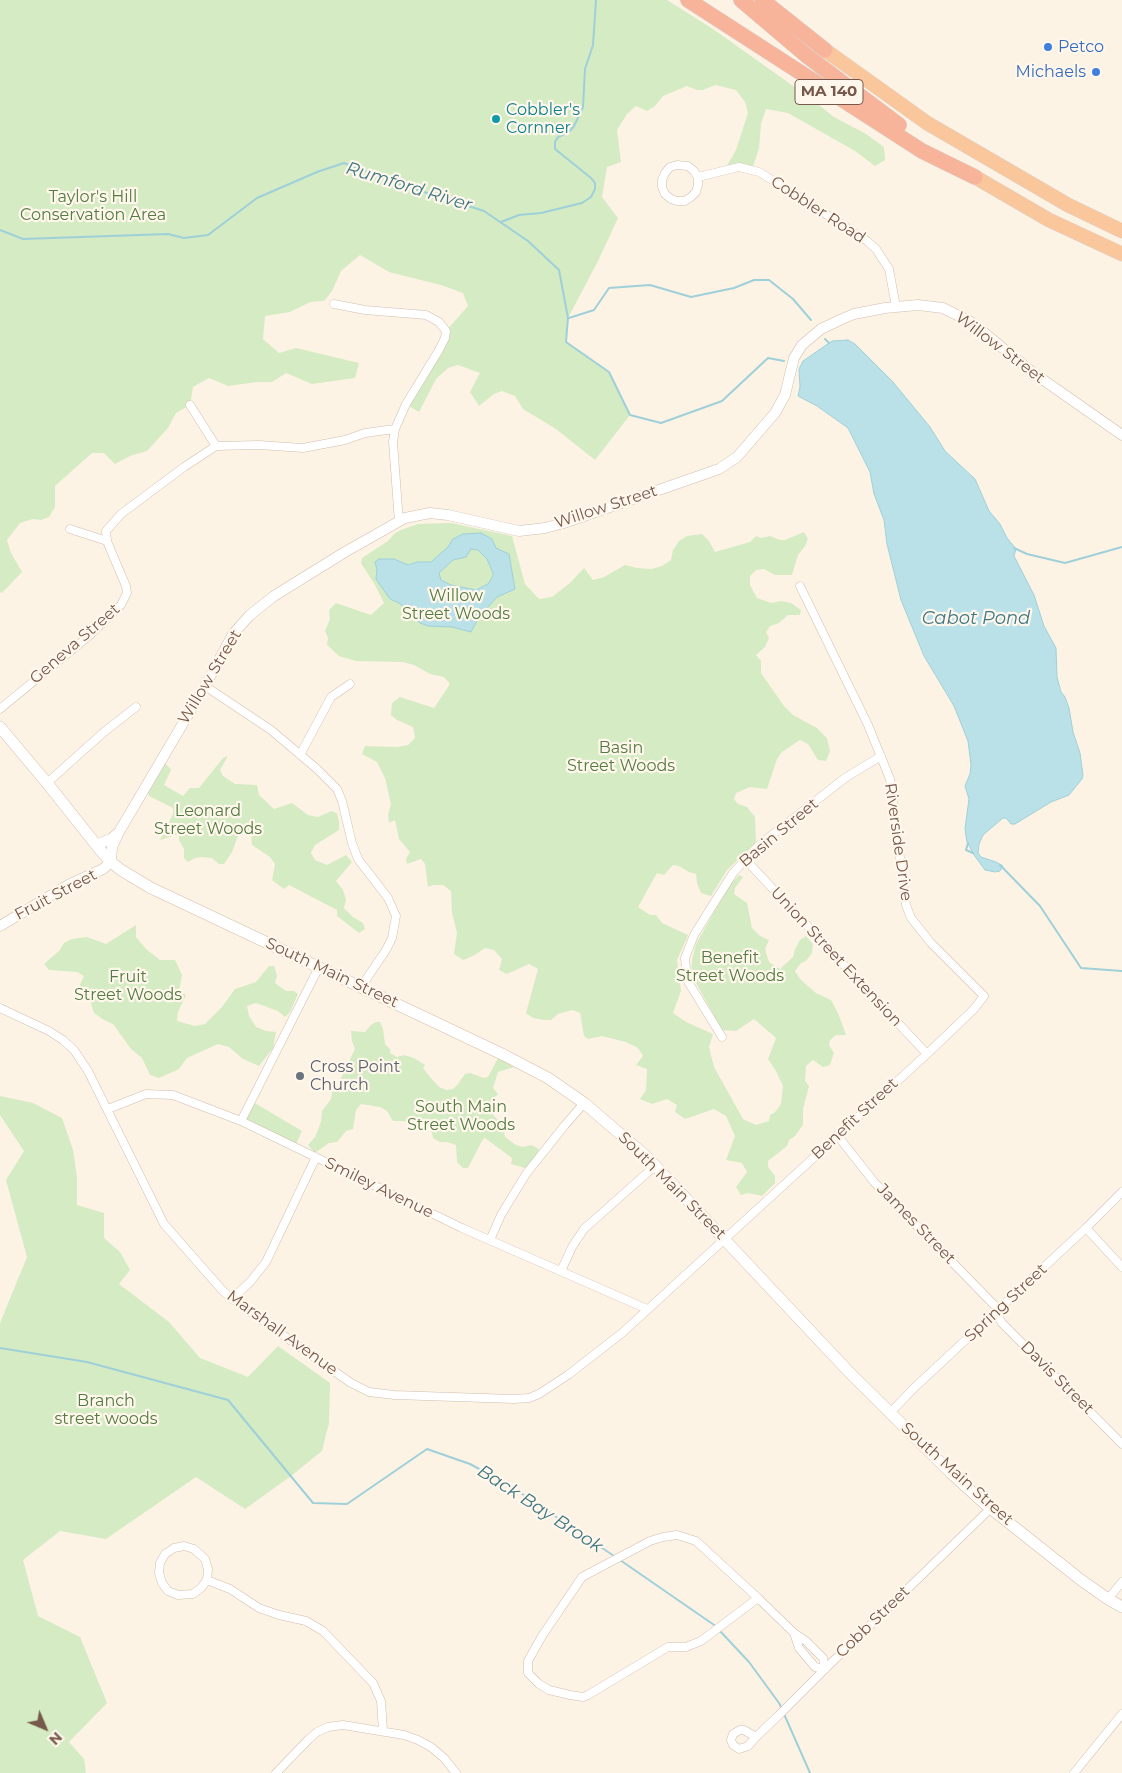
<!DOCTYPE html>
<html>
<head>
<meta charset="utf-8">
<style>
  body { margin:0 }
  #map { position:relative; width:1122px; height:1773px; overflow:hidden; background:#fdf3e5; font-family:Montserrat,sans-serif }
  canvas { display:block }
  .north { position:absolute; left:20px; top:1703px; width:50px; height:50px; -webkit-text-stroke:4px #fff7ec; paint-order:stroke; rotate:135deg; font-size:14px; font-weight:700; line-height:20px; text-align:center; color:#76594a }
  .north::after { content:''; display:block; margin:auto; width:18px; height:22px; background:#76594a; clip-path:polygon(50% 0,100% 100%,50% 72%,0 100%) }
</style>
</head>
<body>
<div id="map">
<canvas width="1122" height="1773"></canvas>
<div class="north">N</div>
</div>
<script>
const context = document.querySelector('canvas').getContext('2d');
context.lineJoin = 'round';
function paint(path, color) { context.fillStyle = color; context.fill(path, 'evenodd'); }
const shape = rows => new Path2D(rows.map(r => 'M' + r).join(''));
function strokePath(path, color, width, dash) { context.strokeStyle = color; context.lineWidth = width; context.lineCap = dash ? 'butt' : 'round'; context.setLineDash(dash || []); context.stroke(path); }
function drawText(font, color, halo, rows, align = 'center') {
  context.font = font + ' Montserrat,sans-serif'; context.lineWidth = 4.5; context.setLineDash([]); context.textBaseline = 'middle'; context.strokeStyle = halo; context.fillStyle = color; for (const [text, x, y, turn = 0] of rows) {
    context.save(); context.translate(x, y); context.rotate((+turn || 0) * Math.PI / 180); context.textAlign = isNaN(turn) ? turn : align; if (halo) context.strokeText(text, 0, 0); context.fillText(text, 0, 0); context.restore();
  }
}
const green = shape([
  [0,0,667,0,713,29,810,98,834,117,866,134,884,147,885,160,875,166,855,151,788,113,766,109,761,124,759,148,752,170,725,169,736,150,748,113,745,102,736,90,715,85,703,90,697,90,687,86,663,96,655,106,647,111,636,106,627,114,617,130,621,162,607,167,602,197,618,218,598,261,568,318,566,342,609,372,630,415,595,460,556,429,523,409,515,396,502,391,494,394,479,406,470,392,480,373,458,365,448,368,436,379,419,412,406,404,446,331,468,306,463,293,441,285,389,272,360,255,341,271,332,291,324,301,310,302,290,312,265,316,263,339,279,353,296,348,359,363,355,378,312,384,286,373,272,382,257,382,228,386,209,378,193,387,190,405,176,413,168,428,147,451,130,456,115,464,104,453,92,453,55,486,55,507,49,517,41,520,33,519,20,523,7,540,11,553,22,572,2,593,0,592],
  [451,523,512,536,525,584,539,599,552,597,570,583,584,568,593,580,604,577,625,565,637,568,651,569,662,566,671,560,673,550,679,541,687,536,702,534,709,541,715,552,750,542,756,536,761,538,770,536,780,540,785,540,804,532,808,539,805,546,798,555,792,575,775,575,764,569,756,570,750,576,750,585,757,598,771,603,781,601,791,603,801,610,800,615,788,615,779,623,770,626,766,632,769,638,765,647,756,655,761,661,761,673,784,706,793,715,817,728,827,738,830,751,826,761,818,760,808,744,800,740,782,752,777,759,767,789,750,787,736,793,734,799,738,804,747,807,755,817,756,842,727,870,711,896,701,893,697,883,696,874,689,872,679,866,673,865,664,875,657,873,638,907,650,915,656,915,662,923,688,935,677,960,681,991,673,1013,686,1022,713,1034,709,1047,714,1067,743,1119,756,1125,769,1121,770,1115,775,1112,781,1104,783,1086,776,1071,768,1059,776,1038,754,1019,736,1031,722,1030,691,974,692,960,696,944,728,887,739,875,743,877,735,888,734,894,747,903,752,928,760,936,769,940,765,949,769,962,780,969,793,957,795,949,800,940,806,936,813,944,812,953,806,961,801,963,795,971,800,979,816,993,831,1000,838,1013,846,1035,836,1035,830,1040,829,1045,834,1053,830,1065,823,1067,813,1060,806,1066,805,1081,809,1086,803,1109,803,1125,795,1136,789,1140,787,1146,768,1161,768,1167,775,1176,775,1183,762,1196,748,1193,741,1195,736,1187,747,1172,742,1163,726,1160,735,1136,726,1116,714,1109,685,1119,675,1112,677,1105,667,1099,652,1104,640,1099,646,1090,647,1069,636,1065,643,1056,638,1048,626,1042,602,1036,588,1039,584,1036,580,1013,572,1010,558,1014,551,1020,544,1020,533,1018,526,1013,538,969,529,964,507,974,499,970,502,959,494,950,485,948,473,956,463,960,454,954,457,933,452,913,451,891,443,885,433,885,428,887,425,864,421,859,407,864,406,859,410,852,399,839,395,820,389,823,388,815,391,804,385,778,377,762,362,754,365,746,397,747,408,745,415,738,413,727,397,720,391,715,392,703,400,697,434,708,450,684,444,677,430,674,414,665,403,662,356,661,339,656,327,645,328,638,325,631,330,619,329,610,336,603,371,615,384,603,375,585,361,563,362,558,388,541,395,533,401,530,418,524],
  [228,756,220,770,223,776,235,784,257,785,259,795,274,809,292,803,308,815,318,817,331,811,337,813,339,822,339,830,315,845,311,853,315,860,327,865,346,855,352,862,336,881,343,890,346,900,344,908,353,917,363,923,365,929,359,933,337,916,337,910,289,885,284,889,272,880,275,864,270,857,252,845,251,835,245,831,240,831,232,852,224,864,219,864,212,858,201,857,195,858,188,862,184,858,184,849,179,840,179,834,160,840,173,814,173,808,149,796,148,792,165,763,171,770,164,785,183,796,190,788,199,788,223,758],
  [136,925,136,937,146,949,160,960,175,960,182,975,179,991,186,995,178,1012,177,1021,195,1026,205,1024,222,1007,235,989,256,982,269,966,274,966,277,976,275,983,286,991,294,991,298,994,290,1012,285,1017,278,1011,256,1003,247,1006,249,1016,256,1027,266,1031,276,1032,273,1048,259,1066,243,1059,229,1047,218,1044,187,1058,179,1069,159,1078,150,1075,142,1058,131,1049,113,1024,104,1020,94,1013,90,1000,83,995,79,987,84,976,77,972,49,970,44,964,59,951,64,943,72,939,87,937,106,944],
  [376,1022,380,1022,383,1029,385,1044,390,1049,390,1053,397,1057,404,1055,414,1058,425,1065,423,1068,430,1077,439,1087,447,1090,453,1089,458,1084,465,1074,470,1073,484,1078,488,1077,498,1058,514,1067,498,1072,493,1088,498,1094,492,1100,489,1108,494,1116,503,1125,505,1137,516,1145,523,1147,531,1145,539,1149,535,1159,529,1166,525,1168,511,1164,512,1158,485,1138,483,1139,468,1168,463,1168,457,1162,456,1145,447,1142,440,1142,433,1138,431,1129,417,1122,411,1124,404,1121,393,1121,387,1111,380,1107,361,1104,356,1110,353,1129,346,1131,337,1142,329,1143,315,1153,308,1145,315,1137,321,1122,322,1111,331,1099,332,1092,340,1090,339,1082,355,1049,352,1041,351,1031,365,1032,371,1025],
  [0,1096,33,1103,62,1118,73,1150,77,1177,77,1205,104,1213,104,1238,120,1252,130,1270,119,1284,169,1322,200,1358,248,1377,278,1346,330,1383,329,1423,322,1451,291,1476,245,1509,196,1477,106,1539,60,1531,23,1560,38,1616,80,1637,107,1703,69,1742,84,1759,86,1773,0,1773,0,1323,27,1257,6,1180,24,1151,0,1115],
  [253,1102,302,1131,296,1144,245,1119]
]);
const water = shape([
  [848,340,855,344,893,382,930,427,945,451,975,479,989,511,1000,524,1007,538,1016,549,1014,556,1034,595,1044,626,1056,648,1057,677,1061,692,1065,697,1069,708,1073,732,1080,753,1083,775,1082,779,1069,795,1051,802,1015,824,1011,824,1006,818,1003,818,983,835,979,844,978,853,981,857,996,862,1003,866,1000,871,995,872,985,870,974,855,967,842,965,829,969,799,965,786,970,774,971,765,968,741,954,706,924,656,901,600,887,544,884,520,874,494,870,472,848,428,817,406,798,396,800,387,799,369,803,361,832,341,848,340],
  [481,533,492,539,496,548,509,554,515,589,497,597,479,617,471,632,452,627,428,626,420,623,399,603,390,599,376,579,377,570,375,562,379,559,394,559,408,565,417,562,431,562,448,547,453,539,463,534,481,533],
  [471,549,478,550,487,559,493,573,493,576,488,584,476,590,451,585,441,580,439,573,453,560,466,557,471,549]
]);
const stream = shape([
  [501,222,519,215,541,213,582,203,591,197,595,189,595,183,591,178,555,149,555,142,558,137,569,132,574,126,583,107,585,69,593,45,596,0],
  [0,230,23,239,168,234,184,238,208,235,257,198,317,172,344,163,405,186,484,211,528,241,559,270,568,318,566,342,609,372,630,415,661,423,722,401,768,358,784,361],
  [569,318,594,310,609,288,650,285,691,297,734,288,754,280,769,280,793,299,811,320],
  [825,339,829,343],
  [1014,548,1027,554,1065,563,1122,547],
  [968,843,966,850,973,853],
  [1000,865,1040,906,1081,968,1122,971],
  [0,1348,87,1362,228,1400,313,1503,347,1504,427,1449,470,1464,509,1485,614,1556],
  [620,1560,717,1627],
  [720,1631,749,1662,779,1703,782,1709],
  [784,1714,810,1773]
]);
const minor = shape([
  [698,177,694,171,688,166,677,165,670,167,665,173,662,180,662,187,665,194,671,199,677,201,685,201,691,197,696,192,698,185,698,177,739,167,759,172,795,194,867,241,876,249,889,269,896,307],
  [334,304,365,310,426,315,439,322,446,331,445,338,439,350,406,404,395,429,393,442,399,522],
  [190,405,216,446],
  [70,529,107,541],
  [205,686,271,730,317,769,337,789,342,801,352,843,358,859,388,898,396,916,392,938,386,950,361,987],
  [0,709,90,635,121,605,127,593,126,586,111,551,107,541,106,531,121,514,184,467,216,446,259,445,303,448,345,440,365,433,395,429],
  [300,755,331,697,350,684],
  [47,783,104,732,136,707],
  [745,859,927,1054],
  [0,1008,49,1031,63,1040,74,1050,88,1071,164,1224,223,1291,246,1309,351,1383,369,1392,394,1395,514,1399,529,1398,539,1394,568,1375,622,1333,927,1054,974,1009,984,996,931,943,911,918,906,905,890,779,868,725,800,586],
  [722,1037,687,980,685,958,694,935,733,873,758,846,845,778,881,756],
  [108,1109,146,1094,173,1095,241,1121,462,1228,647,1309],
  [241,1121,319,967],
  [837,1135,874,1182,999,1310,998,1316,1002,1323,1122,1444],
  [1086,1228,1122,1267],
  [490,1240,501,1215,526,1174,565,1125,584,1103],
  [561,1271,572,1247,584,1229,656,1165],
  [232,1299,250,1282,266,1262,316,1157],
  [890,1413,914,1388,1086,1228,1122,1192],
  [207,1580,201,1588,193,1594,178,1595,168,1591,162,1583,159,1573,160,1563,165,1554,174,1548,184,1546,194,1549,205,1559,208,1569,207,1580,230,1589,259,1608,279,1615,306,1621,323,1631,373,1683,381,1701,383,1731],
  [758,1598,696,1541,677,1535,663,1537,650,1541,582,1577,542,1636,528,1661,528,1673,539,1684,549,1690,570,1695,583,1697,588,1695,668,1647,686,1647,701,1641,758,1598,794,1633,806,1641,823,1658,825,1669,815,1667,799,1648,794,1633],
  [1108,1599,1122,1582],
  [756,1737,744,1730,740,1730,733,1734,731,1740,733,1745,739,1749,748,1746,756,1737,779,1715,825,1669,991,1508],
  [276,1773,308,1740,317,1732,328,1727,343,1725,404,1735,418,1740,431,1747,444,1758,456,1773],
  [1074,1773,1122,1714]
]);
const tertiary = shape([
  [119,832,205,686,233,634,250,615,274,596,345,552,405,518,430,513,448,515,519,531,545,528,564,523,719,469,737,457,775,413,785,395,794,358,802,345,821,329,842,319,854,314,885,308,918,305,943,308,971,322,1032,372,1122,435],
  [0,926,70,884,103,869,111,862,112,847,119,832,111,839,96,845]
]);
const secondary = shape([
  [0,727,47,783,101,851,111,862,121,870,151,888,183,903,504,1055,548,1078,584,1103,647,1157,849,1372,951,1473,984,1503,1081,1580,1108,1599,1122,1607]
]);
const trunk = shape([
  [825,50,927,123,1068,205,1122,231],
  [975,177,1049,220,1122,254]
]);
const motorway = shape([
  [688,0,922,151,975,177],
  [741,0,807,56,899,125],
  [762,0,825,50]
]);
const markers = [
  [1048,47,5,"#3f7fe0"],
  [1096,72,5,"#3f7fe0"],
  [496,119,5,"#0f9aa8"],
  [300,1076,5,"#6b7280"]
];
const shields = [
  [829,92,68]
];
const shieldNames = [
  ["MA 140",829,92]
];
const shopNames = [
  ["Petco",1058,47],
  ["Michaels",1086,72,"right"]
];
const cultureNames = [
  ["Cobbler's",506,110],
  ["Cornner",506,128]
];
const parkNames = [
  ["Taylor's Hill",93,197],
  ["Conservation Area",93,215],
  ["Willow",456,596],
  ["Street Woods",456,614],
  ["Basin",621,748],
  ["Street Woods",621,766],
  ["Leonard",208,811],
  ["Street Woods",208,829],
  ["Benefit",730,958],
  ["Street Woods",730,976],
  ["Fruit",128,977],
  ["Street Woods",128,995],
  ["South Main",461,1107],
  ["Street Woods",461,1125],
  ["Branch",106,1401],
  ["street woods",106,1419]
];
const streetNames = [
  ["Cobbler Road",818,210,33],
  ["Willow Street",1000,348,37],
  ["Willow Street",606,507,-18],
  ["Geneva Street",75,644,-41],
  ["Willow Street",210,677,-59],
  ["Basin Street",779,833,-40],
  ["Riverside Drive",898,842,82],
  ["Fruit Street",56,895,-28],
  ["Union Street Extension",836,957,47],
  ["South Main Street",332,973,25],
  ["Benefit Street",855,1119,-43],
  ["South Main Street",672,1186,45],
  ["Smiley Avenue",379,1188,26],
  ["James Street",916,1224,46],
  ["Spring Street",1006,1303,-43],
  ["Marshall Avenue",282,1333,36],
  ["Davis Street",1057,1378,45],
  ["South Main Street",957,1474,42],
  ["Cobb Street",873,1622,-44]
];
const worshipNames = [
  ["Cross Point",310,1067],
  ["Church",310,1085]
];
const waterNames = [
  ["Rumford River",409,187,17],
  ["Cabot Pond",976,619],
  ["Back Bay Brook",540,1509,33]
];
paint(green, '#d4ebc3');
paint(water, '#b9e1e7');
strokePath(water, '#9fd0d9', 1);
strokePath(stream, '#9fd0d9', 2);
strokePath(minor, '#d1bdae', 9);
strokePath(tertiary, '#d1bdae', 11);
strokePath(secondary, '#d4bdab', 12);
strokePath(trunk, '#dbd4d0', 15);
strokePath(motorway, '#dbd4d0', 16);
strokePath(minor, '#fff', 8);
strokePath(tertiary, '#fff', 10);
strokePath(secondary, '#fff', 11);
strokePath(trunk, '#fac69c', 14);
strokePath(motorway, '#f8b39b', 15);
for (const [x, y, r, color] of markers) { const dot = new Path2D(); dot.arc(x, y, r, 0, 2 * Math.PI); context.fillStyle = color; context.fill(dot); strokePath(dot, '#fff7ec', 2); }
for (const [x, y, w] of shields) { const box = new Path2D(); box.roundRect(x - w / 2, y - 12.5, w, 25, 4); context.fillStyle = '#fff7ec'; context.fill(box); strokePath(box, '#76594a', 1); }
drawText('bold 15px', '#76594a', null, shieldNames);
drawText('16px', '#366cbe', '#fff7ec', shopNames, 'left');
drawText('16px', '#0d838f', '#fff7ec', cultureNames, 'left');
drawText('16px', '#547c42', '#fff7ec', parkNames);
drawText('16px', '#76594a', '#fff7ec', streetNames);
drawText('16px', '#5b616d', '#fff7ec', worshipNames, 'left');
drawText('italic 18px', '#407883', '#fff7ec', waterNames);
</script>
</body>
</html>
